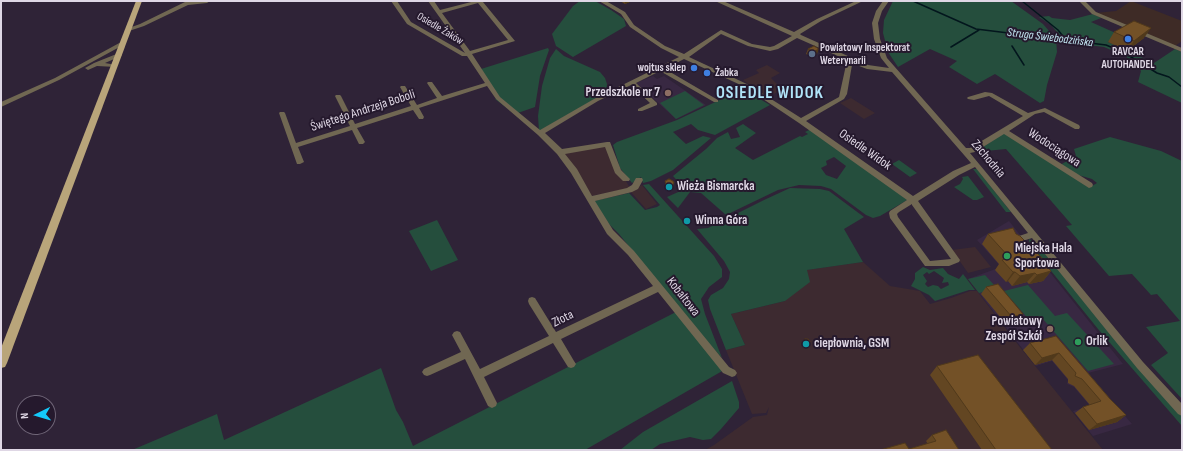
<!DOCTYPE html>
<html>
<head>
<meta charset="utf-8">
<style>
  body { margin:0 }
  #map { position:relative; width:1183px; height:451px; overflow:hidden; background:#2f2337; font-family:"Sofia Sans Condensed",sans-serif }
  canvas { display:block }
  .frame { position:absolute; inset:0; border:2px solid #dfd7e5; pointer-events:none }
  .north { position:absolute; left:16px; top:395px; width:40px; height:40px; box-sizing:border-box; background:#25192d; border:1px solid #6f6577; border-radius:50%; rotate:265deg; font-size:11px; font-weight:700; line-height:16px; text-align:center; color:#dfd7e5 }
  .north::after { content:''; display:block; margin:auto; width:14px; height:18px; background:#14cafb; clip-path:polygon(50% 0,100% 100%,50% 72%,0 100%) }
</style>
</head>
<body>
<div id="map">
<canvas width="1183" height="451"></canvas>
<div class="frame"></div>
<div class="north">N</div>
</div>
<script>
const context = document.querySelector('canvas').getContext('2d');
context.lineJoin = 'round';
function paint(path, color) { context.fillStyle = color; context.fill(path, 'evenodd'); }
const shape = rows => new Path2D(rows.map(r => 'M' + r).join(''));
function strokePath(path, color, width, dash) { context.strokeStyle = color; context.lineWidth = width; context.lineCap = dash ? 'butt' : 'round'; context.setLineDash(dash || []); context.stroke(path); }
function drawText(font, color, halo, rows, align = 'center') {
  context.font = font + ' "Sofia Sans Condensed",sans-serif'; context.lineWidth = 4; context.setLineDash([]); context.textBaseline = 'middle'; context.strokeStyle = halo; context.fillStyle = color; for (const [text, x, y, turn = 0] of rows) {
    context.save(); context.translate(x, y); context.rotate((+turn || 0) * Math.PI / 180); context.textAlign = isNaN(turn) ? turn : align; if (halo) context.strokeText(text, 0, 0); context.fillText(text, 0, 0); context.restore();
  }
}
const commercial = shape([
  [1131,1,1182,21,1182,41,1175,46,1095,13,1116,11]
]);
const industrial = shape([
  [767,65,780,73,771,78,783,90,766,97,743,80,759,73,756,70],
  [851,98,875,113,864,119,840,103],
  [605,145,630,188,591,196,564,153],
  [642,185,657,204,646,209,630,191],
  [975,247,991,267,968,273,952,250],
  [863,262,890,286,920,291,930,304,951,298,970,291,977,291,1019,346,1103,450,705,450,714,445,753,417,767,415,769,407,766,413,752,414,726,350,745,345,731,314,785,301,806,270]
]);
const built = shape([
  [653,76,657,79,664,76,706,105,676,119,636,83],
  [1009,221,1123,364,1088,373,1132,424,1093,436,1073,411,1090,406,1074,387,1067,384,1068,380,1052,361,1036,366,968,279,1001,267,977,240]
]);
const green = shape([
  [580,1,595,1,611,10,624,19,626,26,573,57,556,46,552,34,573,6],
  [893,1,958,2,1011,1,1043,24,1056,39,1057,52,1047,85,1044,101,1040,103,995,74,977,84,949,67,957,61,930,49,898,67,888,52,883,33,884,20],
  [1093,14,1101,18,1091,22,1120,35,1108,42,1154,63,1175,49,1182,52,1182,103,1138,82,1141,71,1136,64,1125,56,1104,47,1063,42,1061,37,1051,25,1039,17,1049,16,1052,18,1070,20],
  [548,48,549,50,540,76,535,107,515,114,495,99,499,98,481,69],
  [556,49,564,56,600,72,605,78,607,84,606,93,539,131,538,116,542,86,550,58],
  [743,89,770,105,715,135,698,130,691,124,673,132,686,144,703,136,711,138,673,170,651,181,643,183,641,177,632,183,620,168,613,145,617,142,677,120],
  [685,91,704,105,676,119,660,103],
  [743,124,756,133,735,148,753,160,800,136,802,137,808,134,805,132,811,129,909,199,880,216,873,218,866,215,831,189,821,186,799,185,778,190,726,215,701,193,690,192,678,208,667,197,685,189,673,176,706,149,717,138,728,132,731,139,740,137,736,128],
  [834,157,846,166,837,179,826,175,821,168,827,165,826,161],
  [1002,134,1007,134,1092,186,1097,183,1092,179,1075,174,1060,165,1076,156,1074,149,1110,137,1161,151,1182,161,1182,399,1151,365,1168,353,1146,327,1180,321,1157,294,1151,295,1132,274,1109,276,1066,226,1072,225,1006,149,976,152],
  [899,160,917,173,910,177,892,164],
  [973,169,977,169,1011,212,1006,212],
  [968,176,984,197,977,200,973,200,954,187,960,184,963,179,962,177],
  [649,184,714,256,722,269,722,277,709,287,701,299,705,314,722,358,694,327,619,234,609,224,594,201,629,193,645,210,657,207,660,205,643,185],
  [790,188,820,189,829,191,864,217,844,229,863,262,807,270,810,282,785,301,731,314,745,345,726,350,710,309,708,300,711,295,723,288,729,279,730,272,724,261,697,229,708,228,764,200],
  [437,220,458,260,431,271,409,231],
  [1029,239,1035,242,1182,416,1182,426,1098,329,1035,251,1029,241],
  [923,267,930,270,943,268,948,274,959,279,963,274,975,290,969,290,935,301,929,295,911,286,915,279,915,273],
  [934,271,944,278,942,283,948,282,949,285,941,289,938,286,933,285,928,287,925,284,927,281,923,275,927,272,929,274],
  [985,275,995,286,995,289,979,293,968,279],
  [1028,285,1055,316,1067,313,1114,364,1088,371,1043,319,1031,322,1004,291],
  [676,312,724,370,585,450,132,450,217,414,224,440,381,368,396,410,403,422,413,446],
  [732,381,739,402,739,408,721,429,711,439,703,440,690,437,660,444,651,450,620,450,643,432]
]);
const stream = shape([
  [913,1,976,29,1106,45,1123,52,1157,73,1169,77,1182,87],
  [1022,1,1058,30,1066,40],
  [1012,46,1024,65],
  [951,47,979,30]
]);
const minor = shape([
  [187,1,210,1,207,3,188,5,144,26,129,31,126,29,140,24,187,1],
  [391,1,397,1,411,22,465,53,428,1,434,1,440,10,475,1,484,1,483,2,515,41,472,54,500,97,540,130,594,99,679,57,661,48,630,27,621,14,599,1,606,1,625,12,634,25,665,46,684,54,721,30,752,44,770,47,774,46,792,36,715,1,723,1,794,32,817,19,856,1,863,1,821,21,800,34,801,35,868,65,889,68,881,58,874,39,872,23,876,11,883,1,889,1,882,11,878,23,880,39,887,58,966,148,970,148,1023,116,989,96,974,100,968,99,967,98,968,97,985,92,992,93,1028,113,1045,108,1079,125,1080,127,1079,129,1075,129,1044,112,1035,114,1009,131,1092,183,1093,185,1092,187,1089,188,1004,134,975,152,970,153,1143,362,1182,404,1182,416,1178,414,1137,368,1032,238,1013,244,1010,243,1009,241,1010,239,1028,233,975,167,959,175,918,201,960,260,959,262,949,266,925,266,890,218,889,213,890,211,907,200,799,123,745,87,684,59,665,69,718,100,718,102,714,102,660,71,636,83,657,103,657,105,642,111,638,111,638,109,650,103,631,85,598,101,545,133,562,149,607,142,610,142,621,170,630,179,629,181,623,181,615,173,605,147,565,154,577,169,592,196,627,188,632,185,636,178,642,178,643,180,638,189,632,192,595,201,613,230,634,251,729,367,735,370,737,373,735,376,732,377,723,373,658,292,561,339,574,361,576,364,574,367,571,368,568,367,553,343,484,377,497,403,496,406,492,408,488,406,465,359,430,375,427,376,424,375,422,372,424,369,461,352,452,335,454,332,457,331,460,332,480,369,549,336,529,304,528,301,529,298,532,297,535,298,556,332,653,286,628,255,607,234,571,173,557,154,538,135,496,99,487,86,419,108,424,117,423,119,419,119,413,110,357,128,365,142,363,144,359,144,352,130,298,147,304,162,300,164,297,164,279,113,280,112,284,112,285,113,296,143,350,126,335,96,336,95,340,95,341,96,355,124,411,106,400,87,401,86,405,86,417,105,437,98,427,83,428,82,432,82,442,96,485,83,467,56,462,56,407,24,391,1],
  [478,3,508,40,470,51,442,13,478,3],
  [721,34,748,46,770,51,778,49,797,38,849,61,846,65,839,97,801,118,749,85,689,57,721,34],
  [854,64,867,69,892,72,971,163,953,171,913,196,806,121,844,99,847,94,852,65,854,64],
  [912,204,912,205,951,259,930,261,898,217,897,214,899,212,912,204],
  [1079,1,1085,1,1096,12,1182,48,1182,52,1092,14,1079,1],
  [123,41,126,43,125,44,59,80,1,107,1,102,55,78,123,41],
  [119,53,122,55,121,56,105,63,116,65,116,67,97,66,88,70,85,68,94,63,119,53]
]);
const major = shape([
  [136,1,142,1,7,363,5,367,1,368,1,348,136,1]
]);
const wall = shape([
  [620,1,632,1,625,4],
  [1114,32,1144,38,1127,51,1108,42],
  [808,49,817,54,812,57,806,54],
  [669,179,673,188,671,190,666,189,665,186,665,181],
  [988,234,1016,234,1045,261,1043,263,1051,271,1043,281,1029,284,1027,282,1012,286,1008,281,1006,282,995,270,999,264,982,244],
  [986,287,1023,314,1017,321,1006,324,981,294],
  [1056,336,1110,399,1126,415,1117,422,1089,430,1075,413,1083,407,1090,405,1074,386,1068,383,1068,379,1052,360,1035,365,1023,350,1030,343],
  [803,341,810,341,808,347,803,346,802,344],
  [937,366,1052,450,982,450,930,375],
  [932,435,959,450,909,449,928,444,926,441]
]);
const shadedWall = shape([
  [626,1,632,1,625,4,625,2],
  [1151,28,1144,38,1127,51,1134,41],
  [819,49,817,54,812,57,813,52],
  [674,183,673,188,671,190,672,185],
  [1051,271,1043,281,1029,284,1037,275],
  [1013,272,1015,272,1008,281,1006,282],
  [1035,273,1027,282,1012,286,1020,276],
  [1023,314,1017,321,1006,324,1012,317],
  [1059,353,1052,360,1035,365,1042,358],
  [1126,415,1117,422,1089,430,1097,424]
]);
const building = shape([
  [1134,21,1151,28,1134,41,1114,32,1134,21],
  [814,46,819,49,813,52,808,49,814,46],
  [669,179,673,181,674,183,672,185,666,184,665,181,669,179],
  [1013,228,1016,234,1020,236,1045,261,1042,262,1051,271,1037,275,1035,273,1020,276,1015,272,1013,272,1002,260,1010,258,988,234,1013,228],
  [998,284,1023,314,1012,317,986,287,998,284],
  [1056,336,1110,399,1126,415,1097,424,1083,407,1101,401,1082,379,1075,376,1076,373,1059,353,1042,358,1030,343,1056,336],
  [805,339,808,339,810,341,809,345,804,344,803,341,805,339],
  [978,355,1052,450,996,450,937,366,978,355],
  [946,430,959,450,880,450,905,443,909,449,936,441,932,435,946,430]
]);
const markers = [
  [1128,39,4,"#3f7fe0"],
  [812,54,4,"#5c6f8a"],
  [694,68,4,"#3f7fe0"],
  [707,73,4,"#3f7fe0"],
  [668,93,4,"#8d6e63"],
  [669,187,4,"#0f9aa8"],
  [687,221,4,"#0f9aa8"],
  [1007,256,4,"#2e9e5b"],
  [1050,329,4,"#8d6e63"],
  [1078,342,4,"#2e9e5b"],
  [806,344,4,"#0f9aa8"]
];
const farStreetnames = [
  ["Osiedle Żaków",440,29,31]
];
const farPoinames = [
  ["Powiatowy Inspektorat",820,48],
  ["Weterynarii",820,61],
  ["RAVCAR",1128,52,"center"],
  ["AUTOHANDEL",1128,65,"center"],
  ["wojtus sklep",686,68,"right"],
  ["Żabka",715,73]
];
const farWaternames = [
  ["Struga Świebodzińska",1050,38,7]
];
const poiNames = [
  ["Przedszkole nr 7",660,93,"right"],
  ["Wieża Bismarcka",677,187],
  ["Winna Góra",695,221],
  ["Miejska Hala",1015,249],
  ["Sportowa",1015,264],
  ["Powiatowy",1042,322,"right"],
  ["Zespół Szkół",1042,337,"right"],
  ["Orlik",1086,342],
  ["ciepłownia, GSM",814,344]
];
const streetNames = [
  ["Świętego Andrzeja Boboli",363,111,-18],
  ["Wodociągowa",1054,148,33],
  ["Osiedle Widok",865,150,35],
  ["Zachodnia",988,159,50],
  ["Kobaltowa",683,297,52],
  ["Złota",563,319,-26]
];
const districtNames = [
  ["OSIEDLE WIDOK",770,94]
];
paint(commercial, '#3e2b26');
paint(industrial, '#3d2a30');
paint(built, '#382842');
paint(green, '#254e3d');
strokePath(stream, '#03161d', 1.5);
paint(minor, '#706752');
paint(major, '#b9a57a');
paint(wall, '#634622');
paint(shadedWall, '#50391b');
paint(building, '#735127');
strokePath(building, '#50391b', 1);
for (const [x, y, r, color] of markers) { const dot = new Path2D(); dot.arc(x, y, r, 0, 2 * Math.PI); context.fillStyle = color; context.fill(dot); strokePath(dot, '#25192d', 1.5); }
drawText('11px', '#dfd7e5', '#25192d', farStreetnames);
drawText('bold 11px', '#dfd7e5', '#25192d', farPoinames, 'left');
drawText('italic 12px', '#c5eaf6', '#25192d', farWaternames);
drawText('bold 13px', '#dfd7e5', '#25192d', poiNames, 'left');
drawText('13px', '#dfd7e5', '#25192d', streetNames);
context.letterSpacing = '1px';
drawText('bold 17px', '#b0e3f8', '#25192d', districtNames);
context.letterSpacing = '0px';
</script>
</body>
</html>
